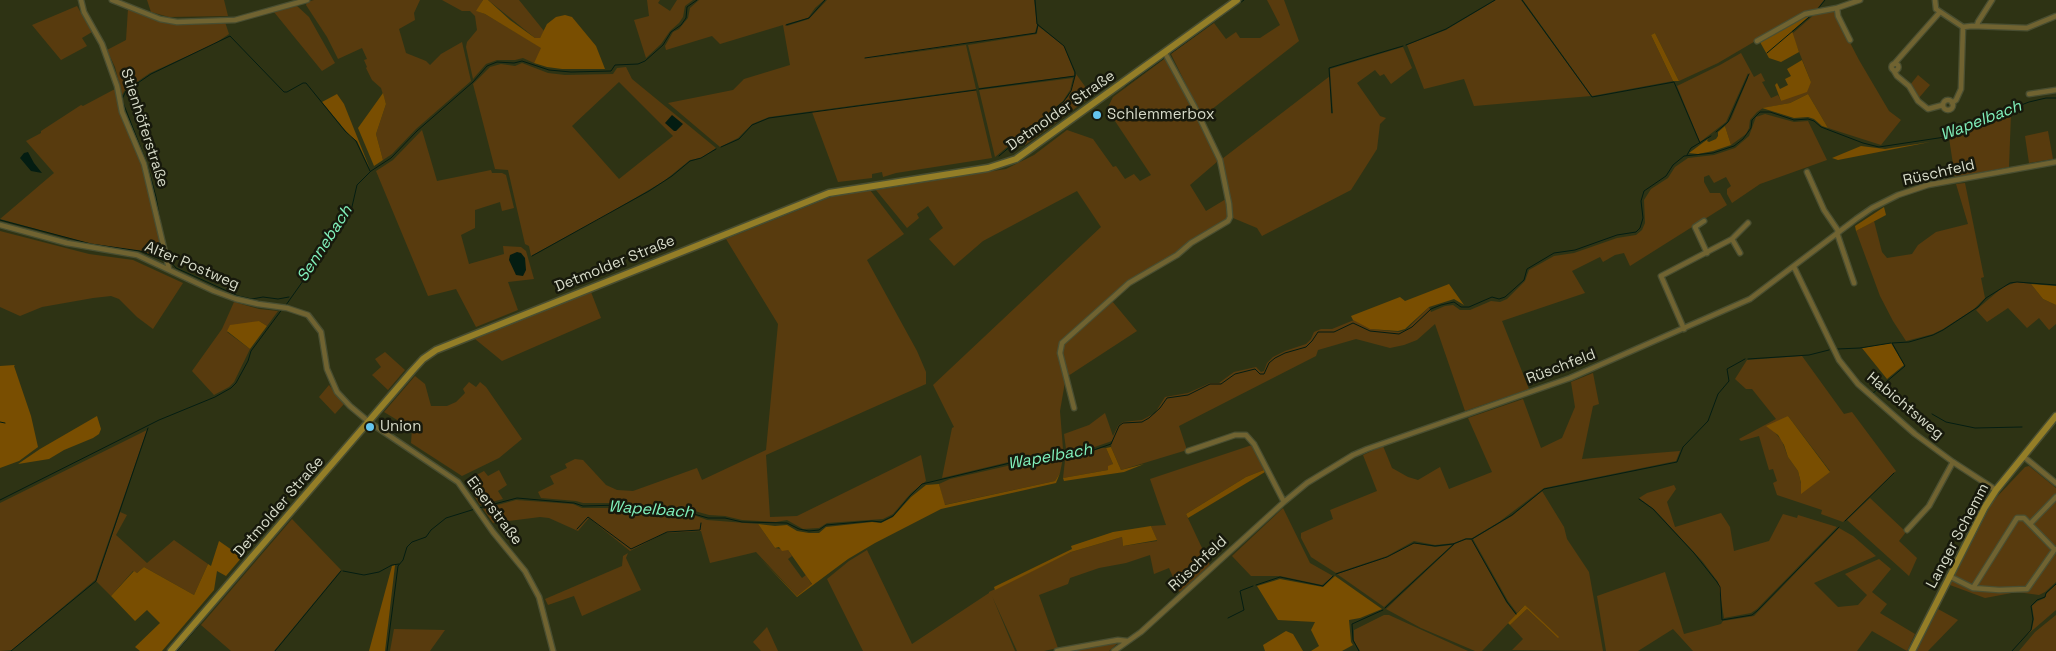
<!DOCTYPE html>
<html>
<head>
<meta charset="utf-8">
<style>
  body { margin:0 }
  canvas { display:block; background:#2e3314 }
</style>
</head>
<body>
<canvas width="2056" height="651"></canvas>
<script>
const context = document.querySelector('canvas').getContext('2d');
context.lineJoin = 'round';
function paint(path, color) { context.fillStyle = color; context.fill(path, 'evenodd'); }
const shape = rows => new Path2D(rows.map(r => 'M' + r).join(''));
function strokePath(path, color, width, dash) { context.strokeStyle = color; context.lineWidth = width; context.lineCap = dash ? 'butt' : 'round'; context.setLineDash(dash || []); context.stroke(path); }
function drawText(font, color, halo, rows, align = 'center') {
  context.font = font + ' "Space Grotesk",sans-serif'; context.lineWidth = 5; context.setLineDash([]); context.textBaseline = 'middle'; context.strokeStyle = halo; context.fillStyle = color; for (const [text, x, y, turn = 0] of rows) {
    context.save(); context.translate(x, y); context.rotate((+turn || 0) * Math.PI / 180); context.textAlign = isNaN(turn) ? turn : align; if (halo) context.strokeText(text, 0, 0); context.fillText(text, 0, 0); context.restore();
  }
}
const green = shape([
  [147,0,224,0,228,16,169,17,151,12],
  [314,0,420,0,414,13,415,20,399,29,406,53,426,61,430,65,441,54,462,42,471,81,416,129,392,154,383,160,376,134,386,104,381,88,372,80,366,68,367,67,364,60,367,59,362,48,338,59,327,37,306,5,307,2],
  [442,0,483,0,477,11,485,14,542,48,534,63,523,58,515,60,497,60,486,64,473,79,466,47,467,42,477,30,475,16,470,11,462,11],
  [488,0,519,0,544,31,540,38,535,38],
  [647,0,660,0,658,3,670,11,677,0,693,0,685,6,683,17,679,23,670,31,661,44,646,58,634,20,649,16],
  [699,0,824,0,815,8,808,18,786,24,787,26,809,19,827,0,1034,0,1037,25,1035,33,865,59,966,45,976,89,769,117,752,124,738,138,720,147,668,103,733,90,744,79,790,65,783,25,720,44,712,36,666,50,665,46,673,32,679,29,688,18,690,8],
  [1267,0,1284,0,1299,41,1202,117,1171,54,1214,23,1226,39,1236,32,1240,38,1260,38,1280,25],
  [1496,0,1521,0,1591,96,1474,106,1464,79,1424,89,1407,45,1446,30],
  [1523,0,1824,0,1816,10,1803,13,1718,63,1679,81,1655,33,1651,35,1673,81,1592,96],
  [296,5,309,17,335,63,322,71,274,12],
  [77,6,92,32,82,38,87,46,61,60,32,25],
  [128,9,168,24,225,22,229,34,214,44,150,73,125,90,122,95,115,67,107,50,126,40],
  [1833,10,1859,60,1889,111,1901,120,1881,145,1828,128,1808,94,1790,103,1763,108,1757,112,1750,120,1749,128,1746,134,1731,145,1725,126,1731,119,1748,78,1748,73,1726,122,1700,142,1677,86,1720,65,1741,53,1754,77,1761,73,1765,81,1762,82,1771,98,1778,95,1781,101,1811,82,1792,34,1815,14],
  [1038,26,1064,46,1074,72,1074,76,979,88,968,45,1037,34],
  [1403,47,1412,68,1391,84,1384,74,1380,76,1375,70,1357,83,1380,116,1386,118,1380,124,1377,149,1351,190,1262,236,1257,228,1233,218,1222,159,1330,76,1331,113,1333,113,1330,69],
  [1167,57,1218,161,1190,185,1206,211,1226,199,1228,216,1226,220,1175,254,1129,281,1061,342,1058,348,1058,354,1065,382,1060,411,1063,449,942,478,952,428,954,427,933,385,1101,227,1077,191,983,241,954,266,929,239,943,228,928,206,917,214,919,218,907,228,876,190,1006,169,1034,155,1067,130,1093,139,1113,167,1116,166,1125,179,1134,174,1140,181,1151,175,1107,109,1113,97],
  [522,63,548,73,565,75,613,74,617,68,626,67,632,79,716,148,701,158,690,160,664,181,601,218,531,256,529,246,525,244,508,170,495,169,473,84,490,67,501,64,515,66],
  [619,82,673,136,619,179,572,126],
  [1076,74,1092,96,1025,145,1020,139,1068,97],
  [1918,75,1930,85,1918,99,1910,85],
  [1073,78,1070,90,1063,101,995,157,979,90],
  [115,89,121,112,145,170,165,260,140,251,91,244,0,219,54,173,26,141,41,133,41,131,81,105,83,106],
  [976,90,992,158,896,173,883,177,882,172,872,174,872,178,838,182,812,112],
  [1765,114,1794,122,1808,121,1827,160,1760,184,1732,203,1727,194,1727,189,1731,186,1726,177,1714,183,1709,175,1704,177,1704,182,1710,193,1720,193,1727,205,1630,266,1624,253,1615,255,1603,262,1600,257,1572,271,1585,293,1502,321,1529,389,1465,411,1435,324,1417,340,1404,345,1390,348,1356,339,1318,350,1316,356,1179,426,1187,450,1121,470,1111,447,1112,441,1089,449,1066,449,1064,434,1089,425,1105,413,1113,436,1118,426,1123,422,1142,420,1155,413,1165,397,1188,393,1210,383,1219,383,1234,372,1256,367,1261,372,1264,371,1267,363,1273,357,1285,351,1306,344,1311,339,1314,332,1321,329,1332,329,1354,320,1370,329,1399,332,1406,330,1429,307,1431,312,1445,306,1453,305,1460,310,1470,310,1491,301,1500,302,1507,299,1525,281,1529,270,1554,256,1574,253,1617,238,1636,235,1642,230,1645,223,1644,200,1651,189,1668,178,1675,167,1688,158,1714,155,1735,148,1749,136,1756,117],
  [2011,114,2009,167,1955,177,1949,138,1985,121],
  [422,130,437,181,491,170,492,173,502,173,506,175,514,208,502,211,500,202,475,210,475,228,461,235,469,264,504,254,503,246,521,247,526,251,534,279,508,282,518,310,476,327,456,289,428,296,376,171,393,160],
  [2048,131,2053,159,2029,163,2025,136],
  [1965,183,1984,277,1981,278,1985,298,1974,309,1943,329,1933,334,1906,341,1893,321,1880,296,1856,231,1874,221,1882,252,1887,258,1912,254,1918,245,1936,232,1968,224,1956,184],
  [870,190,904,234,867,260,917,351,926,372,926,384,766,455,770,517,797,516,921,455,926,481,911,493,893,514,883,519,827,523,819,528,803,529,787,520,776,522,742,520,725,516,709,515,684,508,665,510,635,507,619,503,583,503,576,501,541,498,538,492,554,484,550,476,567,468,565,464,575,459,583,460,606,485,617,490,633,491,697,468,702,480,766,450,778,324,726,239,831,197],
  [0,231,89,254,133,260,183,283,153,329,137,317,119,299,111,296,93,298,42,307,20,316,0,307],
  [2017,282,2031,284,2043,299,2056,305,2056,324,2049,330,2039,318,2027,328,2008,308,1987,322,1976,310,2003,287],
  [591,292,601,318,502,361,475,339],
  [1112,301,1137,331,1068,376,1062,354,1064,344],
  [234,302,259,309,278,311,267,326,259,321,227,332,250,349,234,382,229,387,214,395,192,371,222,329],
  [385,352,405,370,388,390,372,375,381,367,375,359],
  [1802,356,1844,414,1852,412,1896,471,1843,522,1821,514,1822,510,1777,495,1773,483,1777,481,1773,469,1769,470,1759,436,1741,441,1739,439,1776,419,1752,389,1746,389,1735,379,1747,360],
  [1788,416,1830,471,1802,488,1798,471,1788,457,1782,441,1773,430],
  [1593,373,1599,404,1593,406,1582,459,1680,451,1676,461,1544,488,1499,522,1472,538,1466,538,1454,543,1435,545,1414,541,1387,556,1336,573,1311,557,1301,538,1301,533,1333,519,1330,510,1377,491,1363,455,1383,446,1392,468,1408,477,1418,480,1440,467,1449,489,1492,472,1468,418,1523,399,1541,448,1562,438,1575,407,1571,382],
  [415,376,425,384,431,406,447,406,456,402,465,393,463,389,469,382,476,387,480,382,486,387,522,439,499,458,462,476,411,443,412,429,384,412],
  [329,385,344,404,335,414,319,397],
  [147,430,95,580,12,650,0,651,0,503],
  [1252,445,1264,470,1246,477,1186,514,1210,565,1180,593,1169,568,1154,574,1150,555,1126,563,1099,568,1070,578,1068,584,1039,595,1058,648,1044,651,1017,651,992,596,1015,651,863,651,827,579,849,561,867,550,912,644,989,593,989,592,1071,552,1122,537,1123,546,1157,541,1151,526,1166,525,1150,479],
  [1102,448,1106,448,1113,464,1108,470,1063,478,1066,452,1086,453],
  [1064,453,1060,473,1055,481,944,505,939,484,950,479],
  [2029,466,2056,488,2056,582,2045,592,2039,595,2017,592,1985,598,1950,585,1993,501,2025,467],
  [499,470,507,485,498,491,503,499,480,505,473,494,480,491,478,486,471,490,465,481,484,471,488,476],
  [1674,485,1676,489,1667,502,1675,527,1721,513,1730,527,1734,551,1769,541,1783,514,1797,518,1798,515,1837,527,1757,609,1751,613,1724,618,1718,582,1703,562,1654,509,1639,498,1647,493],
  [1542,491,1564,527,1567,539,1589,572,1603,651,1512,650,1523,639,1510,625,1527,609,1558,638,1525,605,1517,613,1508,601,1473,539,1512,516],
  [1870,498,1906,532,1899,541,1917,558,1909,576,1847,520],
  [516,500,573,504,582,508,619,508,634,512,660,514,685,512,707,520,758,524,775,548,788,550,792,556,788,559,802,578,806,575,812,585,797,596,756,552,710,563,701,531,665,533,630,551,589,518,578,531,549,518,540,517,493,523,483,509],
  [1283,508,1310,563,1333,576,1322,585,1280,576,1251,576,1232,556],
  [120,512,127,515,116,535,147,563,174,540,208,564,194,595,144,567,137,573,133,571,111,596,96,581],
  [292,519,341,570,274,651,231,651,201,625],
  [1839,528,1853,536,1876,556,1814,583,1838,607,1858,605,1867,595,1845,574,1879,559,1891,569,1872,592,1887,604,1880,613,1915,634,1907,651,1872,631,1857,651,1693,651,1673,629,1638,651,1606,651,1597,596,1665,572,1684,634,1721,624,1723,621,1754,616],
  [1466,539,1472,540,1506,602,1516,615,1482,651,1475,651,1421,628,1386,609,1455,544],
  [1414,543,1435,547,1452,545,1384,607,1337,574,1387,557],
  [628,553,626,558,641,590,582,616,574,596,548,605,545,599,622,566,623,556],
  [2056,584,2056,610,2027,635,2032,629,2034,619,2032,606,2038,601,2045,598,2046,594],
  [1938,609,1958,620,1928,651,1917,651],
  [1384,615,1389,615,1468,651,1360,651,1354,641,1354,630],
  [2056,615,2056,651,2019,651,2035,632],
  [767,627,778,651,761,651,753,642],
  [394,629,445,630,430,651,390,651],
  [1118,643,1109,651,1071,651]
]);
const forest = shape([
  [483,0,488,0,510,20,535,38,540,38,547,24,556,17,565,15,572,17,596,46,605,69,562,69,547,67,534,63,541,48,485,14,476,11],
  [1812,14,1792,31,1799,52,1781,62,1769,58,1760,42,1808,15],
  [1655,33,1679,81,1673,81,1651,35],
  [1802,60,1811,82,1807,92,1781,101,1775,85,1777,83,1780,89,1788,85,1785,79,1791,76,1787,69],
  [383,93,386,104,376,134,383,160,374,166,358,128],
  [337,94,344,104,370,169,357,141,350,136,322,102],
  [1808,94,1828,128,1822,126,1814,119,1808,117,1794,118,1762,108,1790,103],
  [1725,126,1731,145,1713,151,1698,154,1689,153,1708,139,1707,141,1709,142,1716,139,1718,136,1718,132],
  [1930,142,1838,160,1832,158,1861,146,1885,149],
  [1884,207,1886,215,1856,231,1855,226],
  [1449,284,1464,305,1454,299,1429,307,1405,329,1398,331,1370,329,1353,320,1351,316,1400,297,1405,301],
  [2031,284,2056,286,2056,305,2043,299],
  [259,321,267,326,250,349,227,331,230,325],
  [1891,343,1904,365,1887,379,1862,348],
  [15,365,14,366,31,416,38,447,19,461,0,468,0,366],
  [97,416,101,429,99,434,93,438,64,450,49,459,18,464,40,449],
  [1788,416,1830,472,1801,494,1801,483,1798,471,1788,457,1784,445,1778,435,1766,426],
  [1111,447,1121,470,1144,464,1124,472,1064,481,1063,478,1108,470,1108,466,1113,464,1106,448],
  [1264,470,1265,472,1188,518,1186,514,1246,477],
  [1060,473,1056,483,941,509,875,543,848,559,797,597,760,558,797,596,812,584,788,550,782,551,779,547,775,548,758,524,775,526,787,525,797,531,809,533,819,533,826,527,872,522,881,523,893,517,911,497,926,485,939,484,945,505,1055,481],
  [1151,526,1157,540,1123,546,1122,537,1071,552,995,590,994,587,1072,549,1071,546,1113,532],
  [219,541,242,557,226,576,217,571,214,590,162,651,140,651,135,647,160,623,147,610,135,621,111,596,134,571,137,573,144,567,194,595,208,564,211,566],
  [395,565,385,651,369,651,392,566],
  [1335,576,1382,609,1360,618,1349,620,1351,642,1353,645,1342,651,1311,651,1319,646,1311,630,1315,622,1278,620,1257,586,1280,579,1323,587],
  [1525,605,1559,637,1558,638,1527,609,1510,625,1508,623],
  [1286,631,1293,634,1303,651,1265,651,1263,645]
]);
const water = shape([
  [672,115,683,124,676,131,674,131,665,123],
  [28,152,34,163,42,173,31,171,20,158,24,153],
  [517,252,521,253,525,258,526,270,523,276,516,275,509,260,510,255]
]);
const stream = shape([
  [1522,0,1592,97,1674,82,1700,143],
  [1817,10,1825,0],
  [786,25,809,18,825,0],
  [1406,45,1446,29,1495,0],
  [1171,53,1244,0],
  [1767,53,1814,13],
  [865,58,1036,33,1038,25],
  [1125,86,1164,58],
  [979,89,1075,76,1075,72,1064,46,1037,24,1035,0],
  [122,99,126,91,151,74,230,36,284,92,287,92,303,83,306,83,345,131,356,141,370,171],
  [122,100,147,164,156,197,160,220],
  [1332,113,1329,68,1403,46],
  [1716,132,1728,122,1749,74],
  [1024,145,1019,139,1064,101,1071,91,1075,76],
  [721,147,739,139,752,125,769,118,976,90],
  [1687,155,1691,148,1711,136],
  [999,156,1019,139],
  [0,220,91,244,140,251,165,261],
  [167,253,170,261],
  [532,256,649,191,672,176,690,161,701,158,716,149],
  [170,261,176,268,238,296,252,299,263,297,278,299,289,297],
  [286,305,303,281,308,270,331,241,342,220,351,211,357,185,371,171,391,158,417,131,473,82,487,66,497,62,514,63,522,61,549,70,571,72,611,71,615,65,638,64,645,61,663,45,671,32,681,25,686,18,687,7,697,0],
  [1837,349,1860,348,1891,343],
  [1748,359,1809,355,1829,350],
  [1872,394,1905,366,1892,343,1909,342,1933,335,1943,330,1978,307,1986,298,2010,283,2017,282,2056,285],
  [1932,414,1946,422,1975,428,2022,427],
  [0,422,5,423],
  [1639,499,1653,509,1694,553,1717,582,1720,587,1722,620,1752,615,1757,611,1839,527],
  [0,500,159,420,215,397,231,388,236,383,248,361,251,351,283,308],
  [479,508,517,498,574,503,583,506,619,505,634,510,661,512,683,511,708,518,725,518,742,522,787,523,799,529,809,531,819,530,826,525,872,521,881,522,893,516,910,496,922,484,1056,452,1088,452,1111,444,1119,426,1123,423,1142,422,1149,418,1160,408,1167,398,1188,395,1210,384,1221,384,1235,374,1255,369,1260,374,1264,374,1269,363,1275,358,1285,353,1306,347,1312,341,1318,332,1334,332,1353,323,1370,331,1399,334,1412,327,1431,309,1441,305,1454,302,1461,307,1469,307,1492,297,1499,299,1505,297,1524,280,1527,269,1554,253,1575,250,1617,235,1636,232,1640,228,1643,218,1641,201,1644,191,1666,176,1673,165,1684,156,1713,153,1734,146,1743,139,1751,128,1752,120,1760,112,1770,112,1794,120,1808,119,1814,121,1821,127,1863,143,1879,147,1945,137,1982,120,2029,102,2046,98,2056,98],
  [1845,521,1894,473],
  [577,529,588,517,631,549,667,532,700,530,701,523],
  [1472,540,1507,602,1516,614],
  [343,571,364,575,379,572,392,565,399,564],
  [1336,574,1387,557,1414,543,1435,546,1453,544,1466,539,1472,539,1512,515,1544,489,1677,462,1683,447,1708,421,1718,394,1729,381,1727,369,1745,359],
  [1256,585,1280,577,1323,586,1333,576],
  [1385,608,1454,544],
  [1228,618,1244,610,1240,591,1253,586],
  [168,649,195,618],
  [11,651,96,581,148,428],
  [177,651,200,624],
  [275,651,341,571],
  [387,651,398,566,403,560,407,547,412,542,426,537,431,530,446,518,475,509],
  [1359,651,1353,640,1352,624,1383,610],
  [2012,651,2031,630,2033,619,2031,606,2037,600,2045,597,2046,593,2056,584]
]);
const street = shape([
  [81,0,84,12,102,44,117,86,122,112,144,164,169,269],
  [112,0,160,19,177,22,235,20,307,0],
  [1935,0,1936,9,1963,27,1972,26,2027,28,2056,16],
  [1837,8,1838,16,1850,40],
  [1977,26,1978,22,1992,0],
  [1757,41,1805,14,1837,8,1860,0],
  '1891.5 67a3.5 3.5 0 1 1 7 0a3.5 3.5 0 1 1-7 0Z',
  [1894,64,1940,12],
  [1894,71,1897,76,1909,86,1918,101,1928,109,1943,105],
  [2029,94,2056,90],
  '1943 105a5 5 0 1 1 10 0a5 5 0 1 1-10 0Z',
  [1952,103,1956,100,1961,89,1963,27],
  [1807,172,1824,210,1839,232],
  [1704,221,1695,227,1707,253],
  [0,225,67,243,137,255,214,291,236,299,258,304,287,308,308,315,321,332,327,369,337,392,350,406,369,422,458,482,493,532,525,571,539,597,553,651],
  [1837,233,1854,283],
  [1732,239,1740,253],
  [1794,267,1839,360,1858,384,1915,434,1953,462,1996,490],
  [1684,329,1661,276,1732,239,1748,223],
  [1074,408,1060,353,1062,343,1129,283,1177,255,1191,243,1228,221,1230,217,1229,204,1220,160,1194,106,1165,53],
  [1188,451,1235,435,1246,435,1254,444,1284,502],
  [2023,456,2056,483],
  [2030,524,2056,497],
  [1907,530,1929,506,1953,462],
  [1949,576,1973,588,1999,590,2027,589,2055,549],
  [1973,588,2017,518,2024,518,2054,549],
  [1057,651,1118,640,1127,641],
  [1114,651,1141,632,1284,502,1307,483,1353,455,1367,449,1570,378,1750,299,1856,219,1872,208,1898,195,1928,185,2056,162]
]);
const secondary = shape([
  [171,651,412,371,423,359,436,350,829,193,988,168,1016,159,1237,0],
  [1912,651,1985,507,1996,490,2056,416]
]);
const markers = [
  [1097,115,5,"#64c5ee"],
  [370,427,5,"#64c5ee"]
];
const streetNames = [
  ["Detmolder Straße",1061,111,-35],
  ["Stienhöferstraße",144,128,72],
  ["Rüschfeld",1939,173,-13],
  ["Detmolder Straße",615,264,-22],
  ["Alter Postweg",192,266,23],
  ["Rüschfeld",1561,367,-21],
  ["Habichtsweg",1905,406,40],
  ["Detmolder Straße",279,507,-49],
  ["Eiserstraße",494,511,53],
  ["Langer Schemm",1958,536,-62],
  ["Rüschfeld",1198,564,-43]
];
const poiNames = [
  ["Schlemmerbox",1107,115],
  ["Union",380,427]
];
const waterNames = [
  ["Wapelbach",1981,121,-21],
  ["Sennebach",325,244,-57],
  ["Wapelbach",1050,457,-10],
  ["Wapelbach",651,510,4]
];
paint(green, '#583b0e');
paint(forest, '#794e01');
paint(water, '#041d12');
strokePath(stream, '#041d12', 1);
strokePath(street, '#494e31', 7);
strokePath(secondary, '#494e31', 9);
strokePath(street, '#706331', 4.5);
strokePath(secondary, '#947e27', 6);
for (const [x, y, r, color] of markers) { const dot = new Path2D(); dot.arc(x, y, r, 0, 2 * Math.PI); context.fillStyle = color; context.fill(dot); strokePath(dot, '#17190c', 2); }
drawText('15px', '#d7dbc9', '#17190c', streetNames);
drawText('15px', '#d7dbc9', '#17190c', poiNames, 'left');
drawText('italic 16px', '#81f1bc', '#17190c', waterNames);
</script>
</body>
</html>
